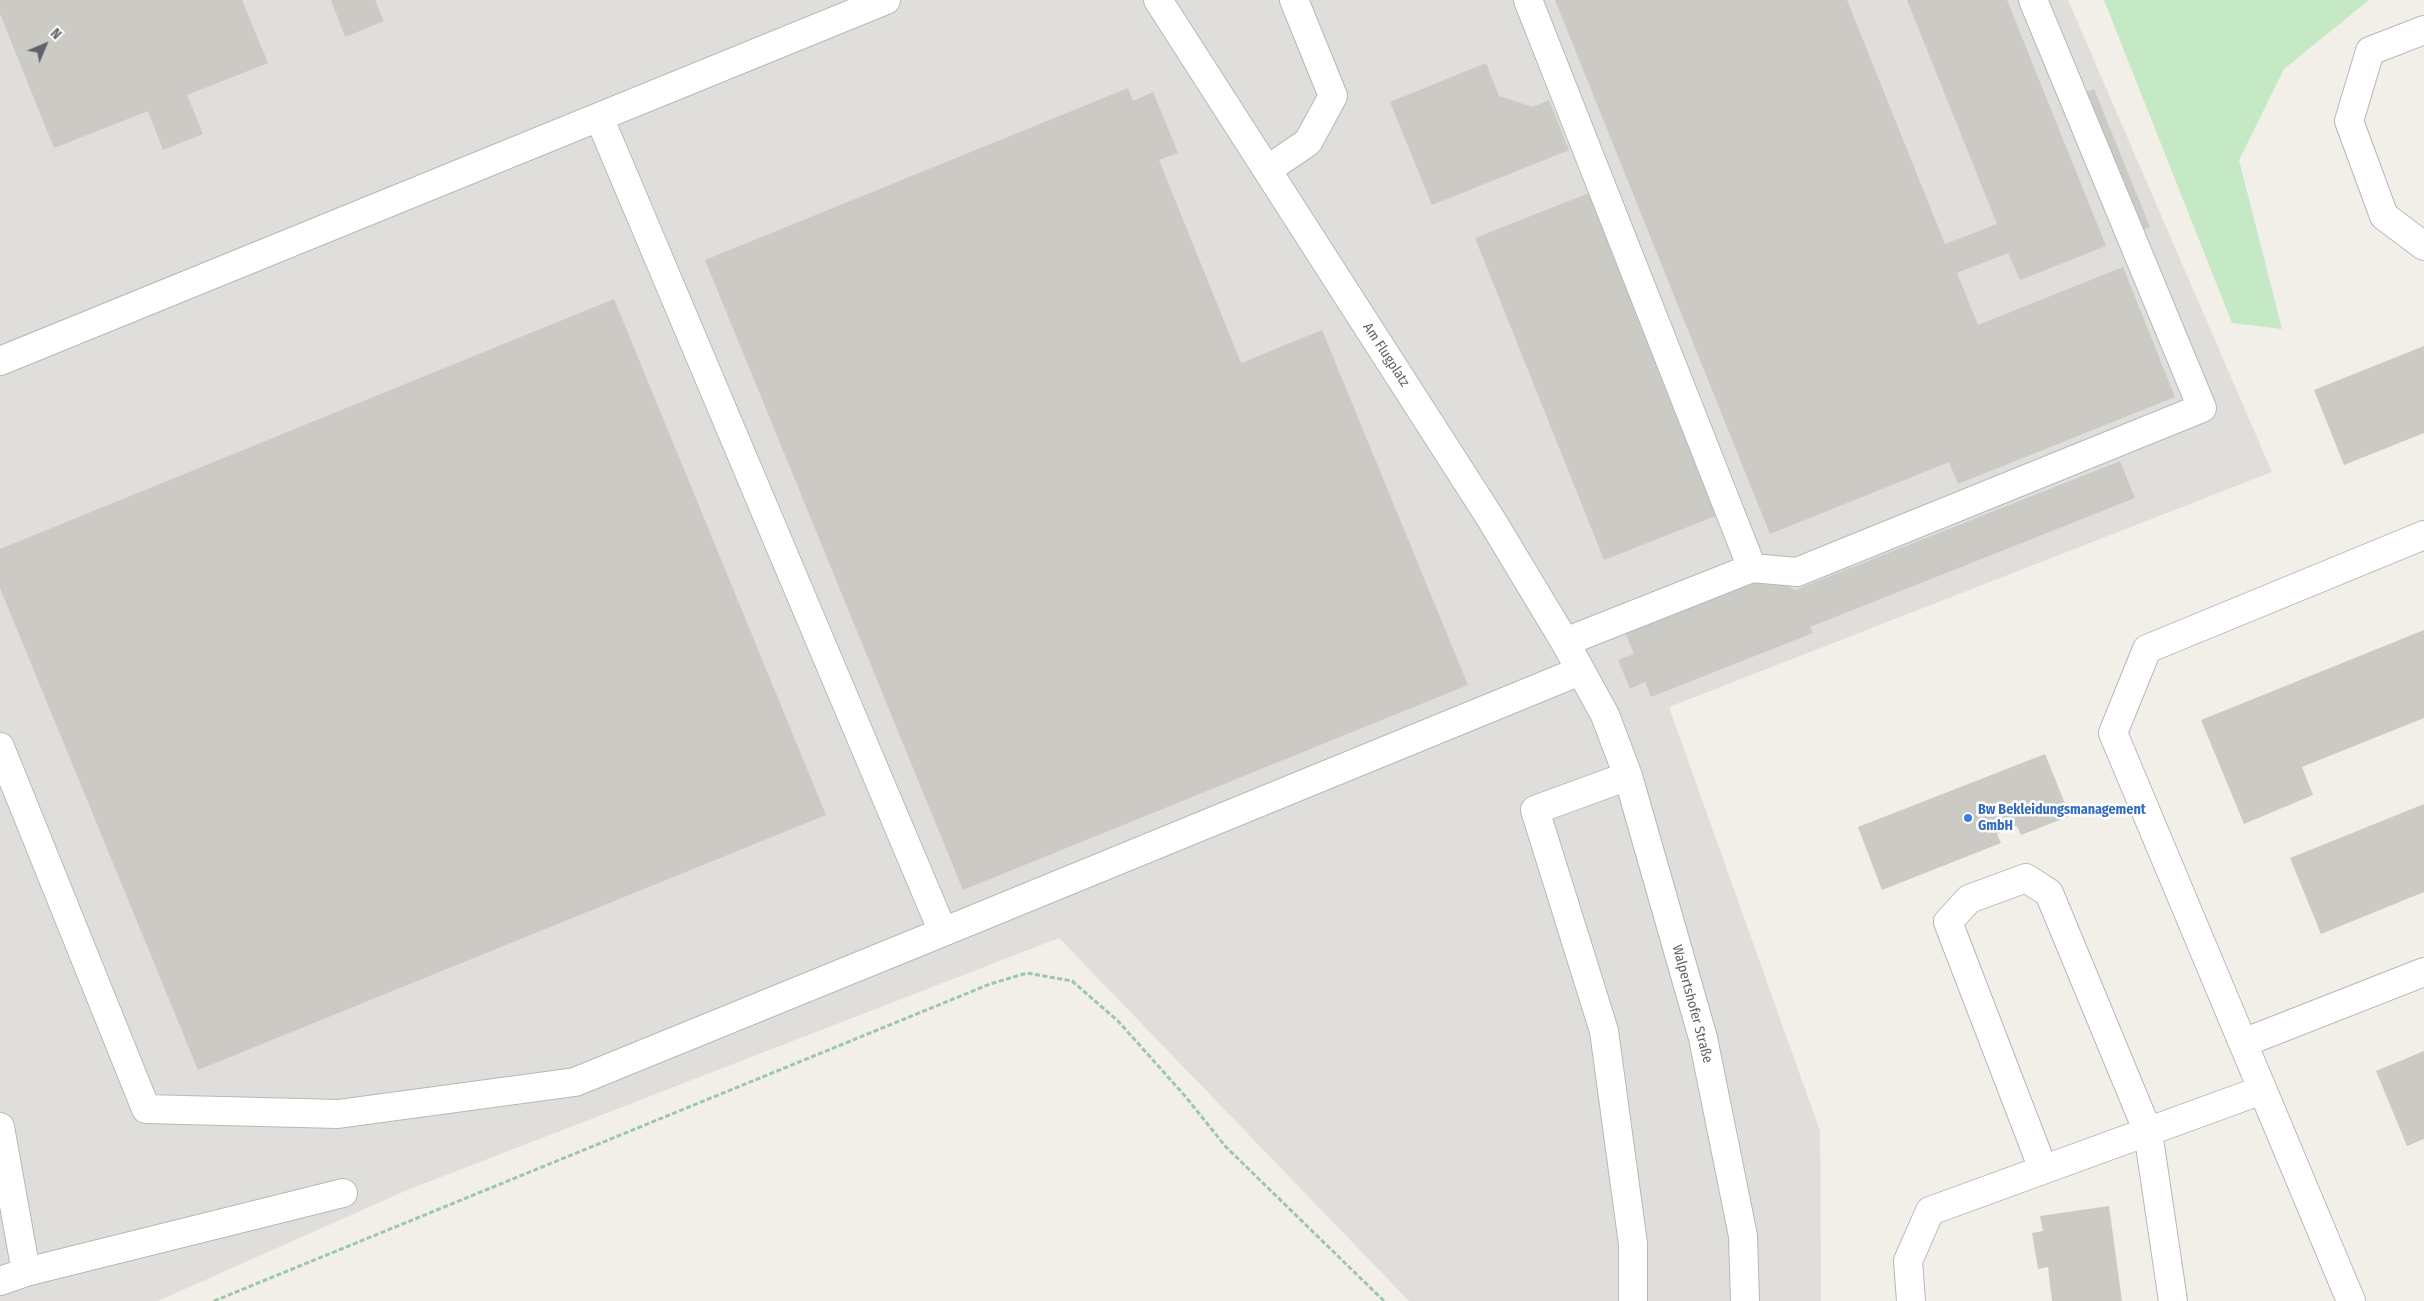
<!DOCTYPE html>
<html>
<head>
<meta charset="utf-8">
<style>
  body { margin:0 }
  #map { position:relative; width:2424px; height:1301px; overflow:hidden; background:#f1efe8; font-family:"Fira Sans Condensed",sans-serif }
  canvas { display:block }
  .north { position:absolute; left:20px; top:20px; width:50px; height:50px; -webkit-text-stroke:4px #fff; paint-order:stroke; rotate:45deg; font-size:14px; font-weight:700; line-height:20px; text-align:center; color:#5f6368 }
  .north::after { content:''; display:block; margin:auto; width:18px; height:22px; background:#5f6368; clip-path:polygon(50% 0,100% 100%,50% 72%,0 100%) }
</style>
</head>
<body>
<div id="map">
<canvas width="2424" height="1301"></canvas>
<div class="north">N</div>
</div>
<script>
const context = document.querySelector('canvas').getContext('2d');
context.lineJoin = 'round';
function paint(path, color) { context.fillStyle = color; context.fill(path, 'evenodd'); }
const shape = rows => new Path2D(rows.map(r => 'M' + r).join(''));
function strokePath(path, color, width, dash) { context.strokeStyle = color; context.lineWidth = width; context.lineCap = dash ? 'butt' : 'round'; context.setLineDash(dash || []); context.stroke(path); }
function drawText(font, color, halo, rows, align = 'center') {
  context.font = font + ' "Fira Sans Condensed",sans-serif'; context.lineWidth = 5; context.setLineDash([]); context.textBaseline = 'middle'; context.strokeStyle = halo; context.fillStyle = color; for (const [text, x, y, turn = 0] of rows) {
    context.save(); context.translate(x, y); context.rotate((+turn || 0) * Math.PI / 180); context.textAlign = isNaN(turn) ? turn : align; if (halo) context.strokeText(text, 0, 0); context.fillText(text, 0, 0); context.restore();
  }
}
const industrial = shape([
  [0,0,2068,0,2272,472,1669,707,1820,1131,1821,1301,1409,1301,1059,938,405,1191,158,1301,0,1301]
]);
const green = shape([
  [2104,0,2369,0,2284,69,2239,160,2282,329,2232,323]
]);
const building = shape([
  [0,0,242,0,268,63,187,95,203,134,163,150,148,111,54,148,0,14],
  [331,0,375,0,384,21,345,37],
  [1555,0,1847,0,1945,244,1997,224,1907,0,2007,0,2106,246,2020,280,2008,253,1957,273,1978,325,2123,267,2175,397,1958,484,1949,462,1770,534],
  [1486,63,1499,96,1533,107,1549,100,1569,150,1432,205,1390,102],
  [1128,88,1133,101,1153,92,1178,153,1159,160,1241,363,1322,330,1468,685,963,890,705,260],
  [2094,89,2150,227,2131,235,2074,97],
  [1589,193,1718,515,1604,560,1475,238],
  [614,299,826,815,198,1070,0,588,0,549],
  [2424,346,2424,433,2344,465,2314,390],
  [2120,461,2135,498,1810,627,1813,633,1651,697,1645,682,1630,689,1618,660,1634,654,1625,632,1769,576,1795,590],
  [2424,630,2424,718,2302,767,2313,795,2244,824,2201,720],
  [2045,754,2070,816,2021,835,2017,826,1997,834,2001,843,1882,890,1858,827],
  [2424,804,2424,892,2321,934,2290,858],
  [2424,1051,2424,1139,2407,1146,2376,1071],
  [2109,1206,2122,1301,2052,1301,2048,1267,2038,1269,2032,1233,2043,1231,2040,1216]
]);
const path = shape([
  [214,1301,990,984,1027,973,1072,981,1118,1021,1185,1096,1226,1147,1384,1301]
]);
const minor = shape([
  [1158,0,1491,519,1565,642,1605,715,1628,776,1703,1038,1743,1236,1745,1301],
  [1528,0,1752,568,1565,642],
  [2424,30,2370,51,2349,121,2384,216,2424,246],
  [599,117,943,932,1580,671],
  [1267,170,1308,142,1333,96,1294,0],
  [0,361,886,0],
  [1752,568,1797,572,2202,408,2033,0],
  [0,747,146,1109,338,1114,575,1082,943,932],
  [1628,776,1535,810,1604,1031,1633,1244,1633,1301],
  [2243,1043,2424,972],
  [0,1127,26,1272,0,1281],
  [2043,1169,1948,922,1969,899,2026,878,2049,893,2148,1132,2173,1301],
  [26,1272,343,1193],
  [1911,1301,1908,1261,1930,1211,2262,1090],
  [2351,1301,2113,733,2147,649,2424,535]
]);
const markers = [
  [1968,818,5,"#3f7fe0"]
];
const streetNames = [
  ["Am Flugplatz",1386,355,57],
  ["Walpertshofer Straße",1692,1004,75]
];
const shopNames = [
  ["Bw Bekleidungsmanagement",1978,810],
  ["GmbH",1978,826]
];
paint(industrial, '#e0deda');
paint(green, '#c5e8c5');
paint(building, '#cccac5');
strokePath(minor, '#b5b8bc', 30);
strokePath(path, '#9cc7a9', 3, [5, 2.5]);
strokePath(minor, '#fff', 28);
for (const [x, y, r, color] of markers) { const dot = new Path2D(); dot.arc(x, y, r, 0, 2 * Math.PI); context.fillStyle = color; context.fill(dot); strokePath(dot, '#fff', 2); }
drawText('14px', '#5f6368', '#fff', streetNames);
drawText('bold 14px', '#366cbe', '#fff', shopNames, 'left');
</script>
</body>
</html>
